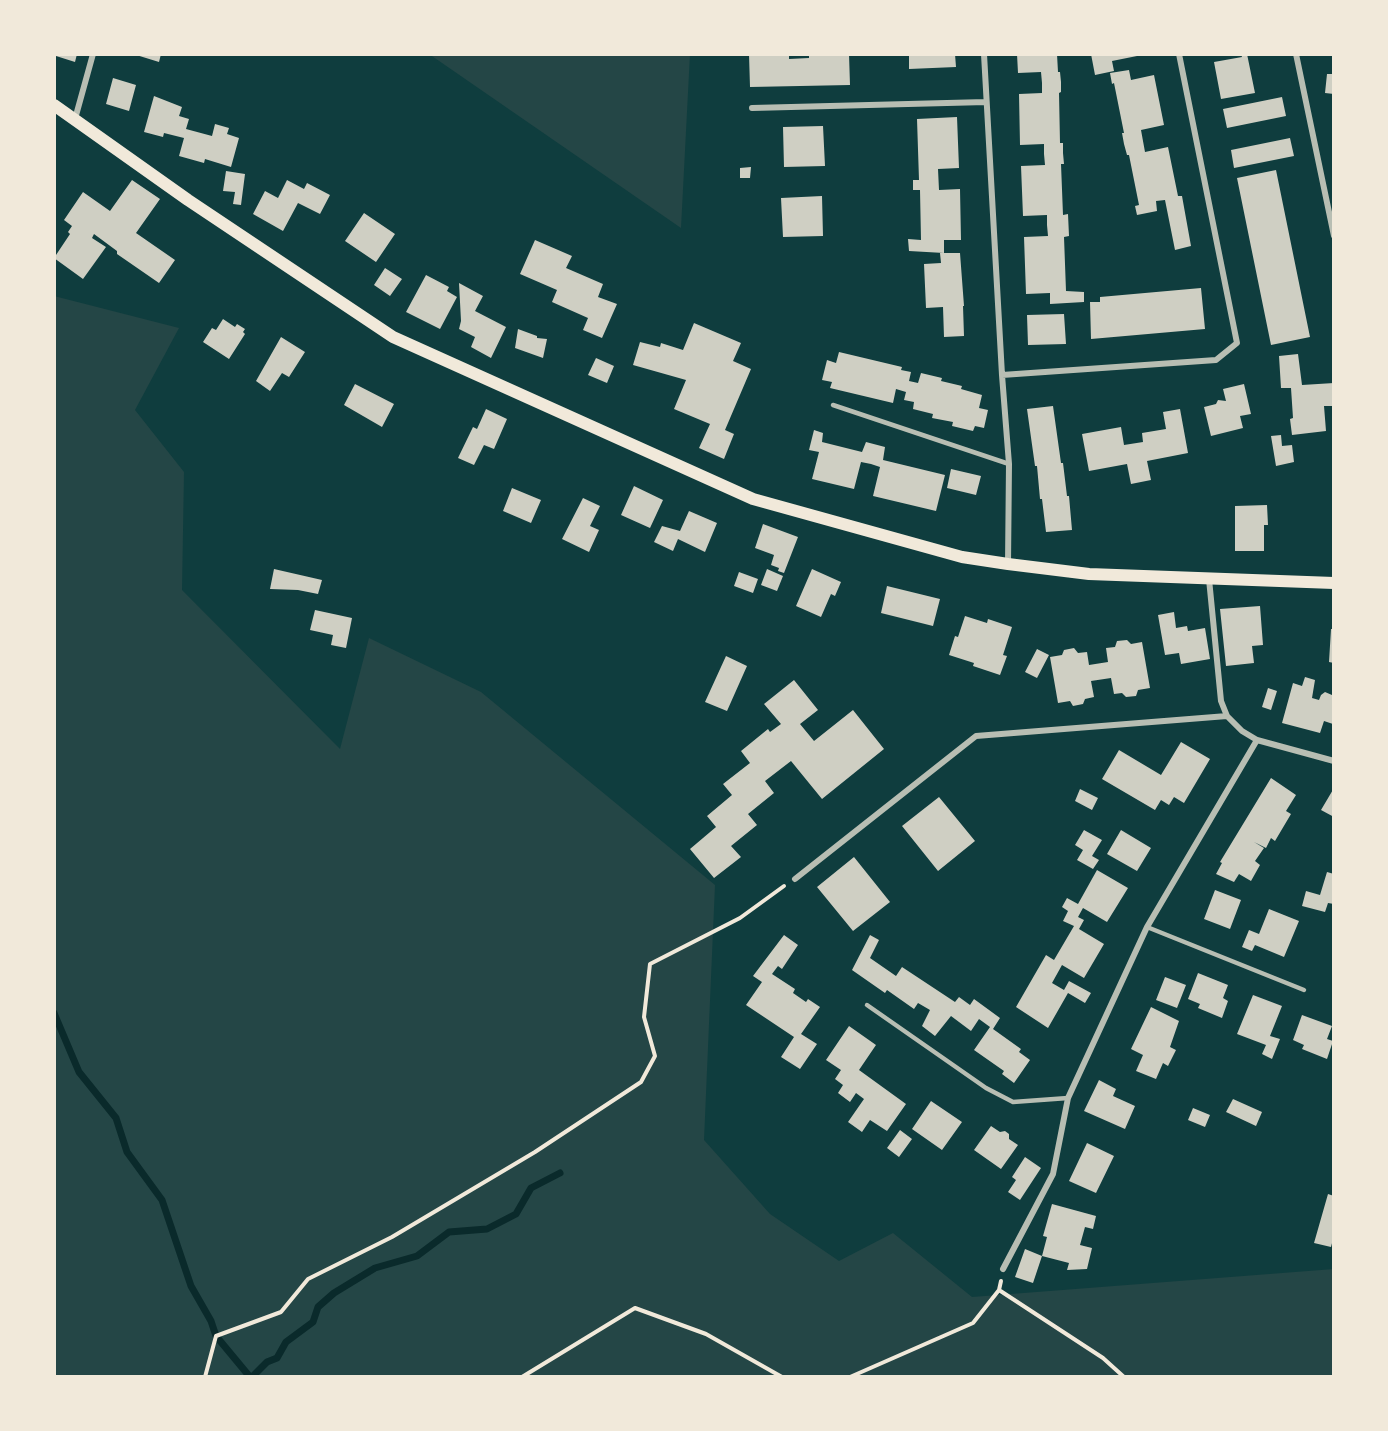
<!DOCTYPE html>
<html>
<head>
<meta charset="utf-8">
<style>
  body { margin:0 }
  #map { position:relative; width:1388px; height:1431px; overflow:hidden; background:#0f3d3e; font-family:Inter,sans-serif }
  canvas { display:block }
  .frame { position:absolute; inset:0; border:56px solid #f1e9da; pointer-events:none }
</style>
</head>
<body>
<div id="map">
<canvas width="1388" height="1431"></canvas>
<div class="frame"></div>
</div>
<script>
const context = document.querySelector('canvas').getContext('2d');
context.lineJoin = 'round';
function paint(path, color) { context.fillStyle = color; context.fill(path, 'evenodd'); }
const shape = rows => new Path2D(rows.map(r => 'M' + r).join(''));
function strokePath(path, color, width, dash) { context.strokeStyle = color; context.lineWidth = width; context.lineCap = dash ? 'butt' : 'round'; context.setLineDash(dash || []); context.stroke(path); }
const green = shape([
  [429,54,690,54,681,228],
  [54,296,179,328,135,410,184,472,182,590,340,749,369,638,481,692,715,885,704,1140,770,1214,839,1261,893,1233,972,1297,1334,1269,1334,1377,54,1377]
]);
const stream = shape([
  [54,1013,79,1072,116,1118,127,1152,162,1200,191,1286,211,1321,216,1336,250,1377],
  [252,1377,267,1362,277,1358,286,1342,313,1322,318,1307,334,1293,375,1268,417,1256,449,1232,487,1229,516,1214,531,1188,560,1173]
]);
const building = shape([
  [54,54,77,54,75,62,56,56,54,61],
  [133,54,161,54,159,62],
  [749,54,789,54,789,59,809,58,809,54,849,54,850,85,750,87],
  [909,54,955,54,956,67,909,69],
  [1017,54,1057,54,1058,72,1060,72,1061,82,1061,92,1059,93,1060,143,1063,143,1063,153,1064,164,1061,164,1063,215,1068,214,1069,236,1064,237,1066,291,1084,292,1084,302,1050,304,1050,293,1026,294,1024,237,1048,236,1047,225,1047,215,1023,216,1021,166,1045,165,1044,154,1044,144,1020,145,1019,94,1042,93,1042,83,1041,72,1018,73],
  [1091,54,1142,54,1142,55,1112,61,1114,71,1095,75],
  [1241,54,1247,54,1255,93,1221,99,1214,62,1242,57],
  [1129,70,1131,80,1154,75,1164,125,1141,130,1145,152,1168,147,1178,196,1182,196,1191,246,1175,250,1165,200,1156,201,1157,211,1137,215,1135,206,1139,205,1129,155,1127,155,1124,144,1122,133,1124,133,1114,83,1112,84,1110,73],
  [1327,74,1334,74,1334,94,1325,93],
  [113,78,136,85,129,111,106,104],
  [154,96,182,107,179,116,189,119,186,129,212,136,215,124,229,128,227,134,239,138,231,167,205,159,204,163,179,156,184,138,164,133,163,137,144,132],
  [1282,97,1286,116,1227,128,1223,109],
  [957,117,959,168,938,169,939,190,960,189,961,240,944,240,944,253,909,251,908,239,921,240,920,190,913,190,913,180,919,180,917,119],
  [823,126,825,166,784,167,783,127],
  [1290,138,1294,156,1234,168,1231,150],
  [751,167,750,178,740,178,740,168],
  [1276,170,1310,337,1271,345,1237,178],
  [226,171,245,174,241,205,233,204,235,192,223,191],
  [132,180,160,199,136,233,175,260,159,283,117,254,117,251,94,234,92,238,106,247,83,279,54,258,70,234,68,232,72,226,64,220,83,192,110,211],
  [287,180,304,189,307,183,330,195,320,214,298,203,283,231,253,214,265,191,278,198],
  [822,196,823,236,783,237,781,198],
  [364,213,395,234,376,262,345,241],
  [535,240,572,256,566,268,603,284,598,297,617,304,602,338,583,330,588,318,552,302,557,290,520,274],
  [940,253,960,253,964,306,963,306,964,336,944,337,943,307,926,308,924,264,941,263],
  [385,268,402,279,390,296,374,285],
  [426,275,449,287,447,291,457,297,440,329,406,312],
  [459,283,483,296,475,311,506,327,491,358,471,347,475,337,459,329,461,321],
  [1201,288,1205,329,1091,339,1090,302,1100,302,1100,297],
  [1064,314,1066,344,1028,345,1027,315],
  [223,319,235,327,237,324,245,329,243,332,245,334,229,359,203,342,212,328,216,330],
  [694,323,741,343,733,361,751,369,725,430,734,434,724,459,699,448,710,424,674,409,686,380,633,365,640,342,660,347,661,343,683,350],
  [518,329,537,336,537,338,547,339,543,358,515,348],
  [281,337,305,352,289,377,282,373,270,391,256,381],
  [839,352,902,367,901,370,911,372,909,381,918,383,921,373,942,378,941,381,962,386,961,389,982,395,979,408,988,410,984,428,975,426,973,431,952,426,953,422,932,418,933,414,913,409,914,402,904,400,906,392,896,389,893,403,830,388,832,382,822,380,827,360,836,363],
  [1298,354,1302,385,1334,383,1334,406,1324,406,1326,431,1292,435,1290,419,1293,418,1291,388,1281,388,1279,356],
  [596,358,614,366,607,383,588,375],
  [355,384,394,404,382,427,344,405],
  [1244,384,1251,414,1240,416,1243,428,1211,436,1204,407,1216,404,1218,400,1226,401,1223,389],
  [1053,406,1061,463,1063,463,1067,496,1069,496,1072,530,1046,532,1042,499,1040,499,1037,466,1035,466,1027,409],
  [486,409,507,419,494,449,484,445,474,465,458,458,473,427,477,429],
  [1180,409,1188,453,1147,461,1151,480,1131,484,1127,464,1089,471,1082,434,1121,427,1124,445,1143,442,1142,433,1166,429,1163,412],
  [814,430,823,433,822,442,862,452,866,442,885,447,883,460,945,475,936,511,873,496,880,467,871,464,861,462,854,489,812,479,819,452,809,450],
  [1281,435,1282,446,1292,445,1294,462,1276,466,1271,436],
  [951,469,981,476,976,495,947,488],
  [634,486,663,500,650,528,621,515],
  [512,488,541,500,531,523,503,511],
  [583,498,600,506,590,526,599,530,589,552,562,539],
  [1267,505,1268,525,1264,525,1264,551,1235,551,1235,506],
  [689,511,717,523,705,552,678,539,673,551,654,542,662,526,680,531],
  [763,524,798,537,784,573,778,571,779,568,771,565,774,555,755,548],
  [274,569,322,580,318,594,298,590,270,589],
  [767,569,783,576,777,591,761,585],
  [812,569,841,582,835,596,831,594,821,617,796,606],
  [739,572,758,579,753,593,734,586],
  [887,586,940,599,933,626,881,613],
  [1260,606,1263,645,1252,646,1254,663,1226,666,1220,609],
  [315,610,352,618,346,648,331,645,333,635,310,630],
  [1174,612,1176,628,1187,626,1188,631,1205,628,1210,659,1181,664,1179,653,1165,655,1158,615],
  [965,616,987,623,988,619,1012,627,1003,655,1007,656,1000,675,973,666,974,663,949,655,955,636,958,637],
  [1331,629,1334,629,1334,663,1329,662],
  [1127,640,1131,644,1142,642,1150,688,1138,690,1136,696,1126,697,1122,693,1114,694,1111,678,1091,681,1094,697,1085,699,1083,704,1073,706,1070,701,1058,703,1050,657,1062,655,1064,650,1074,648,1078,653,1087,652,1089,665,1108,662,1106,648,1115,647,1117,641],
  [1037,649,1049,655,1037,678,1025,672],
  [726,656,747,666,727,711,705,702],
  [1305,677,1315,680,1312,698,1319,700,1321,695,1325,692,1332,695,1334,698,1333,724,1324,721,1320,733,1282,723,1293,683,1302,686],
  [794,680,818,710,800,724,814,741,853,710,884,749,822,799,791,761,765,781,774,793,748,814,757,825,731,846,741,857,714,878,690,849,716,827,707,816,732,795,723,784,750,763,741,751,768,729,770,732,781,724,764,704],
  [1268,688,1277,691,1271,710,1262,707],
  [1181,742,1210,759,1184,803,1174,797,1169,805,1161,800,1155,810,1102,779,1119,750,1161,775],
  [1271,778,1296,795,1286,811,1291,814,1275,841,1271,838,1266,848,1254,842,1264,848,1255,861,1260,865,1251,881,1239,874,1234,882,1216,874,1222,863,1220,862],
  [1334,788,1334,817,1321,810],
  [1080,789,1098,798,1092,810,1075,801],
  [939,797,975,841,938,871,902,826],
  [1084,830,1102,840,1092,856,1099,860,1093,869,1077,860,1083,850,1075,845],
  [1121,830,1151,848,1137,871,1107,854],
  [854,857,890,902,853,931,817,887],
  [1097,870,1128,888,1107,922,1083,908,1078,917,1084,920,1079,929,1104,944,1084,978,1062,965,1052,983,1064,990,1069,981,1091,993,1085,1003,1068,993,1048,1028,1016,1007,1046,955,1054,960,1074,926,1063,921,1068,911,1062,907,1067,898,1078,904],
  [1327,872,1334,874,1334,904,1328,903,1325,912,1302,906,1306,891,1320,895],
  [1215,890,1241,900,1230,929,1204,919],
  [1269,909,1299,921,1284,957,1255,945,1252,951,1242,947,1249,930,1259,934],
  [784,935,798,945,782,969,778,966,772,974,795,989,793,993,806,1002,808,999,820,1007,801,1034,817,1044,800,1069,781,1057,794,1037,746,1005,762,982,753,976],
  [870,935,879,940,870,958,896,976,902,967,955,1002,959,997,970,1005,974,999,1000,1018,993,1029,1021,1049,1019,1052,1030,1060,1014,1083,1002,1074,1004,1071,974,1050,990,1027,979,1019,971,1031,951,1016,935,1036,922,1026,930,1010,918,1003,914,1009,887,990,885,993,852,970],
  [1198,973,1228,985,1223,998,1228,1001,1222,1018,1198,1008,1200,1004,1188,999],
  [1165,977,1186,985,1177,1008,1156,1000],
  [1253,995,1282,1006,1270,1036,1280,1039,1272,1059,1262,1054,1266,1045,1237,1034],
  [1151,1007,1179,1021,1170,1047,1176,1050,1168,1066,1163,1063,1156,1079,1136,1071,1143,1055,1131,1049],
  [1302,1015,1332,1026,1327,1039,1333,1041,1327,1059,1302,1049,1304,1045,1293,1040],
  [849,1026,876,1045,859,1070,906,1104,887,1131,870,1120,862,1132,848,1122,864,1099,856,1093,850,1102,838,1093,843,1085,835,1079,841,1070,826,1060],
  [1099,1080,1116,1089,1113,1096,1135,1106,1125,1129,1084,1111],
  [1233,1099,1262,1112,1256,1126,1226,1112],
  [931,1101,962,1122,942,1150,912,1129],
  [1193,1108,1210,1115,1205,1127,1188,1120],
  [991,1126,1000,1132,1005,1131,1009,1134,1009,1139,1018,1145,1001,1169,974,1150],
  [900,1130,912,1139,899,1157,887,1148],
  [1087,1143,1114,1156,1096,1193,1069,1181],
  [1025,1157,1041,1168,1020,1200,1008,1192,1016,1180,1012,1177],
  [1328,1194,1334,1196,1334,1235,1331,1247,1314,1243],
  [1052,1204,1096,1216,1093,1229,1085,1227,1080,1245,1092,1248,1087,1269,1067,1270,1069,1263,1042,1256,1033,1283,1015,1277,1025,1249,1042,1256,1047,1237,1043,1236]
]);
const path = shape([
  [999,1290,1103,1358,1124,1377],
  [205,1377,216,1336,281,1312,308,1279,392,1237,535,1152,641,1082,655,1056,644,1017,650,964,740,918,784,886],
  [522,1377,635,1308,706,1334,782,1377],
  [850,1377,973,1323,999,1290,1001,1281]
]);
const service = shape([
  [833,405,1009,464],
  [1147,927,1304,990],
  [867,1005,986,1088,1013,1102,1068,1098]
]);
const minor = shape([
  [984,54,1002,375,1009,464,1008,564],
  [1296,54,1334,236],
  [752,108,986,102],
  [75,119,93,54],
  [1002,375,1216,360,1237,343,1179,54],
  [1209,579,1221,701,1227,716,1242,731,1257,740,1334,761],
  [795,879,976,736,1227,716],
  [1003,1269,1053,1174,1068,1098,1147,927,1257,740]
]);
const secondary = shape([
  [54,105,188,200,393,337,753,499,962,557,1008,564,1089,574,1334,583]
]);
paint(green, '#244646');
strokePath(stream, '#0a2a2b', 7);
paint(building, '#cfcfc3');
strokePath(path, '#f1e9da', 4);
strokePath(service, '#b8beb3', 4.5);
strokePath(minor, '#b8beb3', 6);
strokePath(secondary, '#f1e9da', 12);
</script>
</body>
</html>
